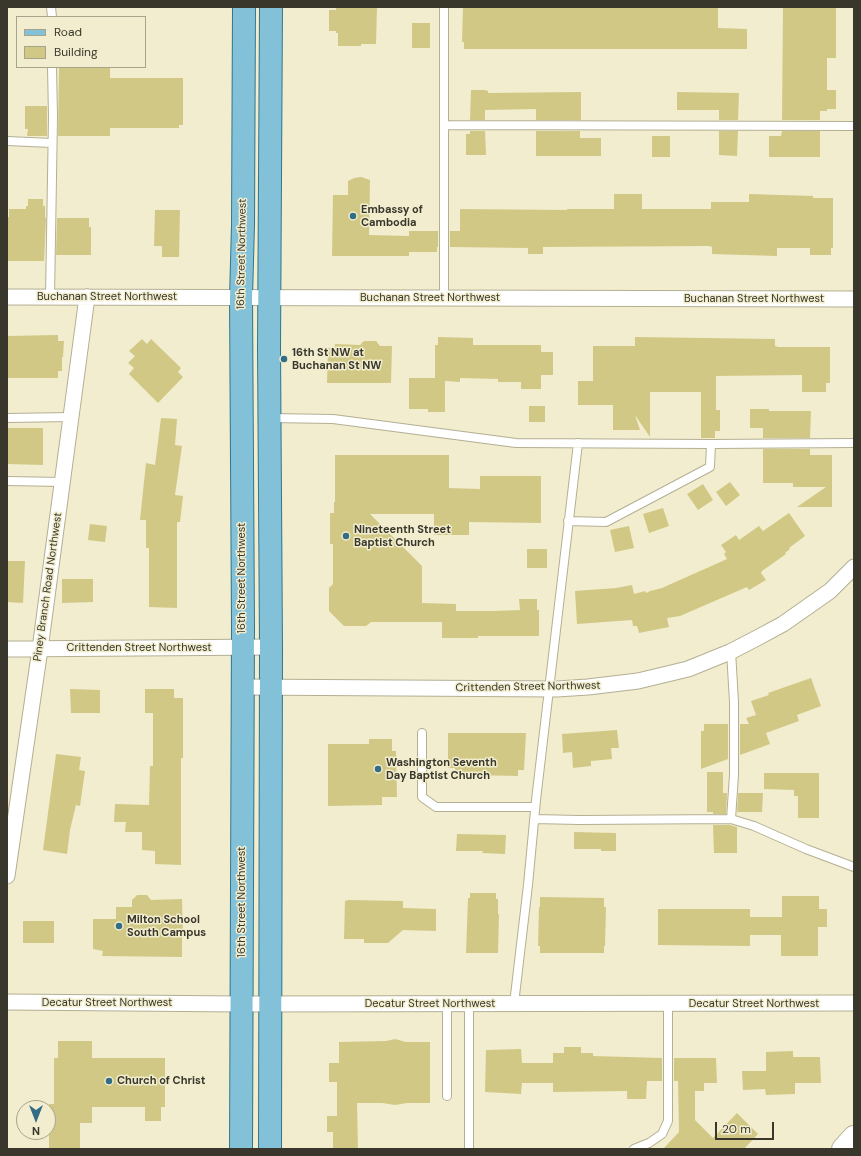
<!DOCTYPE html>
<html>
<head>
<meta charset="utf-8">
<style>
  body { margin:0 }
  #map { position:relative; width:861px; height:1156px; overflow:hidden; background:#f1edce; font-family:"DM Sans",sans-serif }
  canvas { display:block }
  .frame { position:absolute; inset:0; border:8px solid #39372c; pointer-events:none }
  .legend { position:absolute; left:16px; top:16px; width:130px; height:52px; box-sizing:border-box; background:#f1edce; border:1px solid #a7a48d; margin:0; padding:5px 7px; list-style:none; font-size:12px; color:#39372c }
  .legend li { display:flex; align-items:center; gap:8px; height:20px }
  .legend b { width:20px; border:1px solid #a7a48d }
  .north { position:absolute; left:16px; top:1100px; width:40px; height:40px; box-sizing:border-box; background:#f1edce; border:1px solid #a7a48d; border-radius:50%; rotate:180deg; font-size:11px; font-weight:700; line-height:16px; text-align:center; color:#39372c }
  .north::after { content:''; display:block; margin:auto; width:14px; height:18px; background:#326c85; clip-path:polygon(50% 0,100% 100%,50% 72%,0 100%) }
  .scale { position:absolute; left:715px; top:1122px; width:59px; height:18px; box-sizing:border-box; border:2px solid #39372c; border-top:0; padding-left:5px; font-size:12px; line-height:14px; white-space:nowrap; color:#39372c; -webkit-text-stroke:3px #f1edce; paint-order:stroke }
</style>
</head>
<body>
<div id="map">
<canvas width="861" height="1156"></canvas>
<div class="frame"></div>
<ul class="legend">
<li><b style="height:5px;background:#83c1d9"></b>Road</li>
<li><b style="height:11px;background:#d2c886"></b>Building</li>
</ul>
<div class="north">N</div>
<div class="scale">20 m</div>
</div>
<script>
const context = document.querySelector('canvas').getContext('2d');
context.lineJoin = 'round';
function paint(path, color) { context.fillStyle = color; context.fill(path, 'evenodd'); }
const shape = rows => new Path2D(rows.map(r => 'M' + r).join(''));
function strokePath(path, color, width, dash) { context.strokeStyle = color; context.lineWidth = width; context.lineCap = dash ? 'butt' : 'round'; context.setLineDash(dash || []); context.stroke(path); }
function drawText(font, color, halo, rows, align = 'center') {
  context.font = font + ' "DM Sans",sans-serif'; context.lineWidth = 3; context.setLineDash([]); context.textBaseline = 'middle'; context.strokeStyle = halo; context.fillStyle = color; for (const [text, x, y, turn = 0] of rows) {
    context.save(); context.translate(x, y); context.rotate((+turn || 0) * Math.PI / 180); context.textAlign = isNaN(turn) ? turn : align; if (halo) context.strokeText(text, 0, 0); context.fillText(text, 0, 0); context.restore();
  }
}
const building = shape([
  [336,7,377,7,376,44,361,44,361,46,338,46,338,33,336,33,336,31,329,31,329,10,336,10],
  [463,7,718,7,718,28,747,29,747,49,464,49,464,42,462,42],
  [783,7,836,7,836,58,827,58,827,90,836,90,836,109,827,109,827,111,820,111,820,120,782,120],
  [412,23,430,23,430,48,412,48],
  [59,67,110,67,110,78,183,78,183,125,179,125,179,128,110,128,110,136,58,136],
  [471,90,485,90,488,91,488,93,581,92,581,120,536,120,536,109,485,110,485,120,470,120],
  [677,92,739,93,738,120,719,120,719,110,677,110],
  [25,106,47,106,47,136,27,136,28,129,25,129],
  [470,131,485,131,486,155,466,155,466,134,470,134],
  [536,131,580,131,580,138,601,138,601,156,536,156],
  [719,131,738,131,737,156,719,155],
  [782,131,820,131,820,157,769,157,769,136,781,136],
  [652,136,670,136,670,157,652,157],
  [361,177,370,180,369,235,409,236,409,231,438,231,438,247,437,247,437,252,409,252,409,256,332,256,333,195,348,195,348,181,354,178],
  [614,194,642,194,642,209,711,209,711,202,749,202,749,194,813,196,813,198,833,198,833,248,831,248,831,255,810,255,810,248,777,248,777,256,712,254,712,247,709,246,543,247,543,254,528,254,528,248,450,247,450,231,460,231,460,209,567,210,567,209,614,209],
  [28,199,43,199,43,206,45,206,45,218,46,218,44,261,7,261,7,217,9,217,9,209,26,209,26,206,28,206],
  [155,210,180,210,179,257,162,257,162,246,154,246],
  [57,218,89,218,89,227,91,227,91,255,56,255],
  [58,335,58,341,64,341,63,357,62,357,62,371,58,371,58,378,7,378,7,336],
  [438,337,473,338,473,345,541,345,541,352,553,352,553,375,541,375,541,389,521,389,521,382,498,382,498,379,460,378,460,382,445,381,445,412,428,412,428,409,409,409,409,378,435,378,435,345,438,345],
  [635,337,775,339,775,346,778,347,830,347,830,383,826,383,826,392,802,392,802,375,716,376,716,410,720,410,720,431,715,431,715,438,701,438,701,392,650,392,650,437,635,415,640,430,613,430,613,405,578,405,578,381,593,381,593,346,635,346],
  [142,339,147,344,151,339,181,368,178,372,183,377,158,403,129,374,134,368,128,363,135,356,129,351],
  [364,341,376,341,380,346,392,346,391,383,327,383,328,348,335,348,335,344,360,345],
  [529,406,545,406,545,422,529,422],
  [750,409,769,409,769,411,811,411,810,438,763,438,763,428,750,428],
  [161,418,177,419,175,445,182,446,175,495,183,496,180,522,177,522,177,608,149,607,149,548,146,548,146,520,140,520,146,463,155,465],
  [7,428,43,428,43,465,7,464],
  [763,449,810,449,810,455,832,455,832,507,797,507,826,487,793,487,793,483,763,483],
  [335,455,449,455,449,488,480,489,480,476,541,476,541,523,469,522,469,535,434,535,434,514,370,514,422,566,422,603,456,604,456,611,494,611,520,610,519,599,537,599,537,610,539,610,539,636,478,636,478,638,442,638,442,622,371,622,366,626,344,626,329,611,329,588,333,584,333,544,330,544,330,513,334,513,334,502,335,502],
  [730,482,740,495,726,506,716,492],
  [703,484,713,500,698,510,687,494],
  [663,508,669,526,649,533,643,514],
  [789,513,805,536,789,548,790,549,785,553,786,554,762,571,761,573,766,580,749,590,747,587,680,616,667,618,669,627,639,633,637,626,633,626,632,620,577,624,575,591,616,588,632,585,634,594,645,591,646,593,650,591,662,588,727,559,724,554,726,552,721,545,736,535,739,540,759,526,763,531],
  [90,524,107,526,105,542,88,540],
  [629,526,634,548,615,552,610,530],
  [527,549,547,549,547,568,527,568],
  [7,561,25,561,23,603,7,602],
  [62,579,93,579,93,602,62,603],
  [811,678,821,706,797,715,799,721,766,733,770,744,740,755,740,724,749,724,746,718,756,715,751,701,769,695,768,693],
  [70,689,100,690,100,713,71,713],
  [145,689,174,689,174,698,183,698,183,758,181,758,181,865,155,864,155,851,142,850,142,832,125,832,126,822,114,822,115,804,149,805,150,766,153,766,153,713,145,713],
  [704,724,728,724,728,759,701,769,701,731,704,731],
  [617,730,619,748,611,748,612,759,591,761,591,766,573,768,572,752,563,753,562,734],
  [448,733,526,733,524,770,518,770,518,776,472,775,472,777,455,777,455,768,448,768],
  [369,739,392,739,392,751,396,751,397,797,382,797,382,805,328,806,328,744,369,744],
  [56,754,81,757,79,770,85,771,80,806,76,805,70,830,67,854,43,850],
  [707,772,723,772,723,793,727,793,726,814,713,814,713,812,707,812],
  [764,773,819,773,819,818,798,818,798,796,794,796,794,790,764,789],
  [738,793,763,793,762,812,737,812,737,815],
  [713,825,730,825,737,827,737,853,714,853],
  [574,832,616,833,616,851,601,851,601,849,574,849],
  [457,834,506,835,505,854,482,853,483,851,456,851],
  [470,893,496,893,496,899,498,899,498,914,499,914,498,953,466,953,468,898,470,898],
  [137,895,147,895,151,900,182,899,183,938,182,938,182,957,102,956,103,951,93,949,93,919,116,919,116,907,132,907,132,900],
  [782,896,819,896,819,909,827,909,827,927,818,927,818,956,781,956,781,935,750,935,750,946,658,945,658,909,750,909,750,917,782,917],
  [540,897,604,898,604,907,606,907,605,946,604,946,604,953,540,953,540,946,538,946,539,907,540,907],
  [348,900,403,901,403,908,436,909,436,931,403,930,388,943,364,943,364,939,344,939,345,901],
  [23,921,54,921,54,943,23,943],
  [395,1039,406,1042,430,1042,430,1103,407,1103,395,1105,382,1103,357,1103,358,1149,333,1149,333,1132,327,1132,327,1116,337,1116,337,1082,329,1082,329,1063,339,1063,339,1042,386,1041],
  [58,1041,92,1041,92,1058,165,1058,165,1107,161,1107,161,1121,145,1121,145,1107,92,1107,92,1123,80,1123,80,1149,49,1149,49,1104,54,1104,54,1058,58,1058],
  [564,1047,581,1047,581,1053,593,1053,593,1056,662,1058,662,1081,647,1081,646,1099,627,1099,627,1091,553,1092,553,1083,522,1083,521,1094,485,1092,486,1050,521,1049,522,1063,553,1063,553,1053,564,1053],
  [793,1051,793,1057,820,1057,821,1083,795,1083,795,1094,766,1095,765,1089,743,1090,742,1071,766,1071,766,1052],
  [674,1058,716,1058,717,1083,704,1083,704,1091,695,1091,695,1120,713,1138,737,1113,758,1134,744,1149,663,1149,679,1132,678,1081,674,1081]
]);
const service = shape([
  [51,7,52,17],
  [444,7,444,298],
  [444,125,854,126],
  [7,141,52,143],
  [50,297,53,117,52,67],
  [7,418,71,417],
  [270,418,333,419,516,443,711,444,854,443],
  [7,481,62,482],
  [568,521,606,522,710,467,711,444],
  [731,651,734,702,734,775,731,819],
  [422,733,422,797,436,807,535,807],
  [534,819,579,820,731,819,754,826,806,849,854,867],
  [469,1004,469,1149],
  [514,1004,528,885,536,800,578,443],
  [447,1096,447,1004],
  [634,1149,649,1143,662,1134,668,1121,668,1004]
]);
const minor = shape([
  [7,297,854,299],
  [7,649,271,647],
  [242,687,557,689,588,687,638,681,688,669,730,652,757,638,783,624,830,591,854,567],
  [7,876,40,649,87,297],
  [7,1002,241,1004,854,1003]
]);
const secondary = shape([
  [843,1149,854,1137]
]);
const primary = shape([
  [241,1149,243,626,241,298,243,225,244,7],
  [270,1149,271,647,269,347,271,7]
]);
const markers = [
  [353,216,4,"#326c85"],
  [284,359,4,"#326c85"],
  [346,536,4,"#326c85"],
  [378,769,4,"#326c85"],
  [119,926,4,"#326c85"],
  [109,1081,4,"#326c85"]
];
const poiNames = [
  ["Embassy of",361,210],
  ["Cambodia",361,223],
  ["16th St NW at",292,353],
  ["Buchanan St NW",292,366],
  ["Nineteenth Street",354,530],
  ["Baptist Church",354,543],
  ["Washington Seventh",386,763],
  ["Day Baptist Church",386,776],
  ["Milton School",127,920],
  ["South Campus",127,933],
  ["Church of Christ",117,1081]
];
const streetNames = [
  ["16th Street Northwest",242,254,-89],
  ["Buchanan Street Northwest",107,297],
  ["Buchanan Street Northwest",430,298],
  ["Buchanan Street Northwest",754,299],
  ["16th Street Northwest",242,578,-90],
  ["Piney Branch Road Northwest",48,587,-82],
  ["Crittenden Street Northwest",139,648],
  ["Crittenden Street Northwest",528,687,-1],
  ["16th Street Northwest",242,902,-90],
  ["Decatur Street Northwest",107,1003],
  ["Decatur Street Northwest",430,1004],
  ["Decatur Street Northwest",754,1004]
];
paint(building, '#d2c886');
strokePath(service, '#b4af93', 10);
strokePath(minor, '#b4af93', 17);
strokePath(secondary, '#b4af93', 24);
strokePath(primary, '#33768c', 24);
strokePath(service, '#fff', 8);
strokePath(minor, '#fff', 15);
strokePath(secondary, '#fff', 22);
strokePath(primary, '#83c1d9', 22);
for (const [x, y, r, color] of markers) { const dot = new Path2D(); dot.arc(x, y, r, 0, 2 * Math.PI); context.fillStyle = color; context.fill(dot); strokePath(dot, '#f1edce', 1.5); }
drawText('bold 11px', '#39372c', '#f1edce', poiNames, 'left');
drawText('11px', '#39372c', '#f1edce', streetNames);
</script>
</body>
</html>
